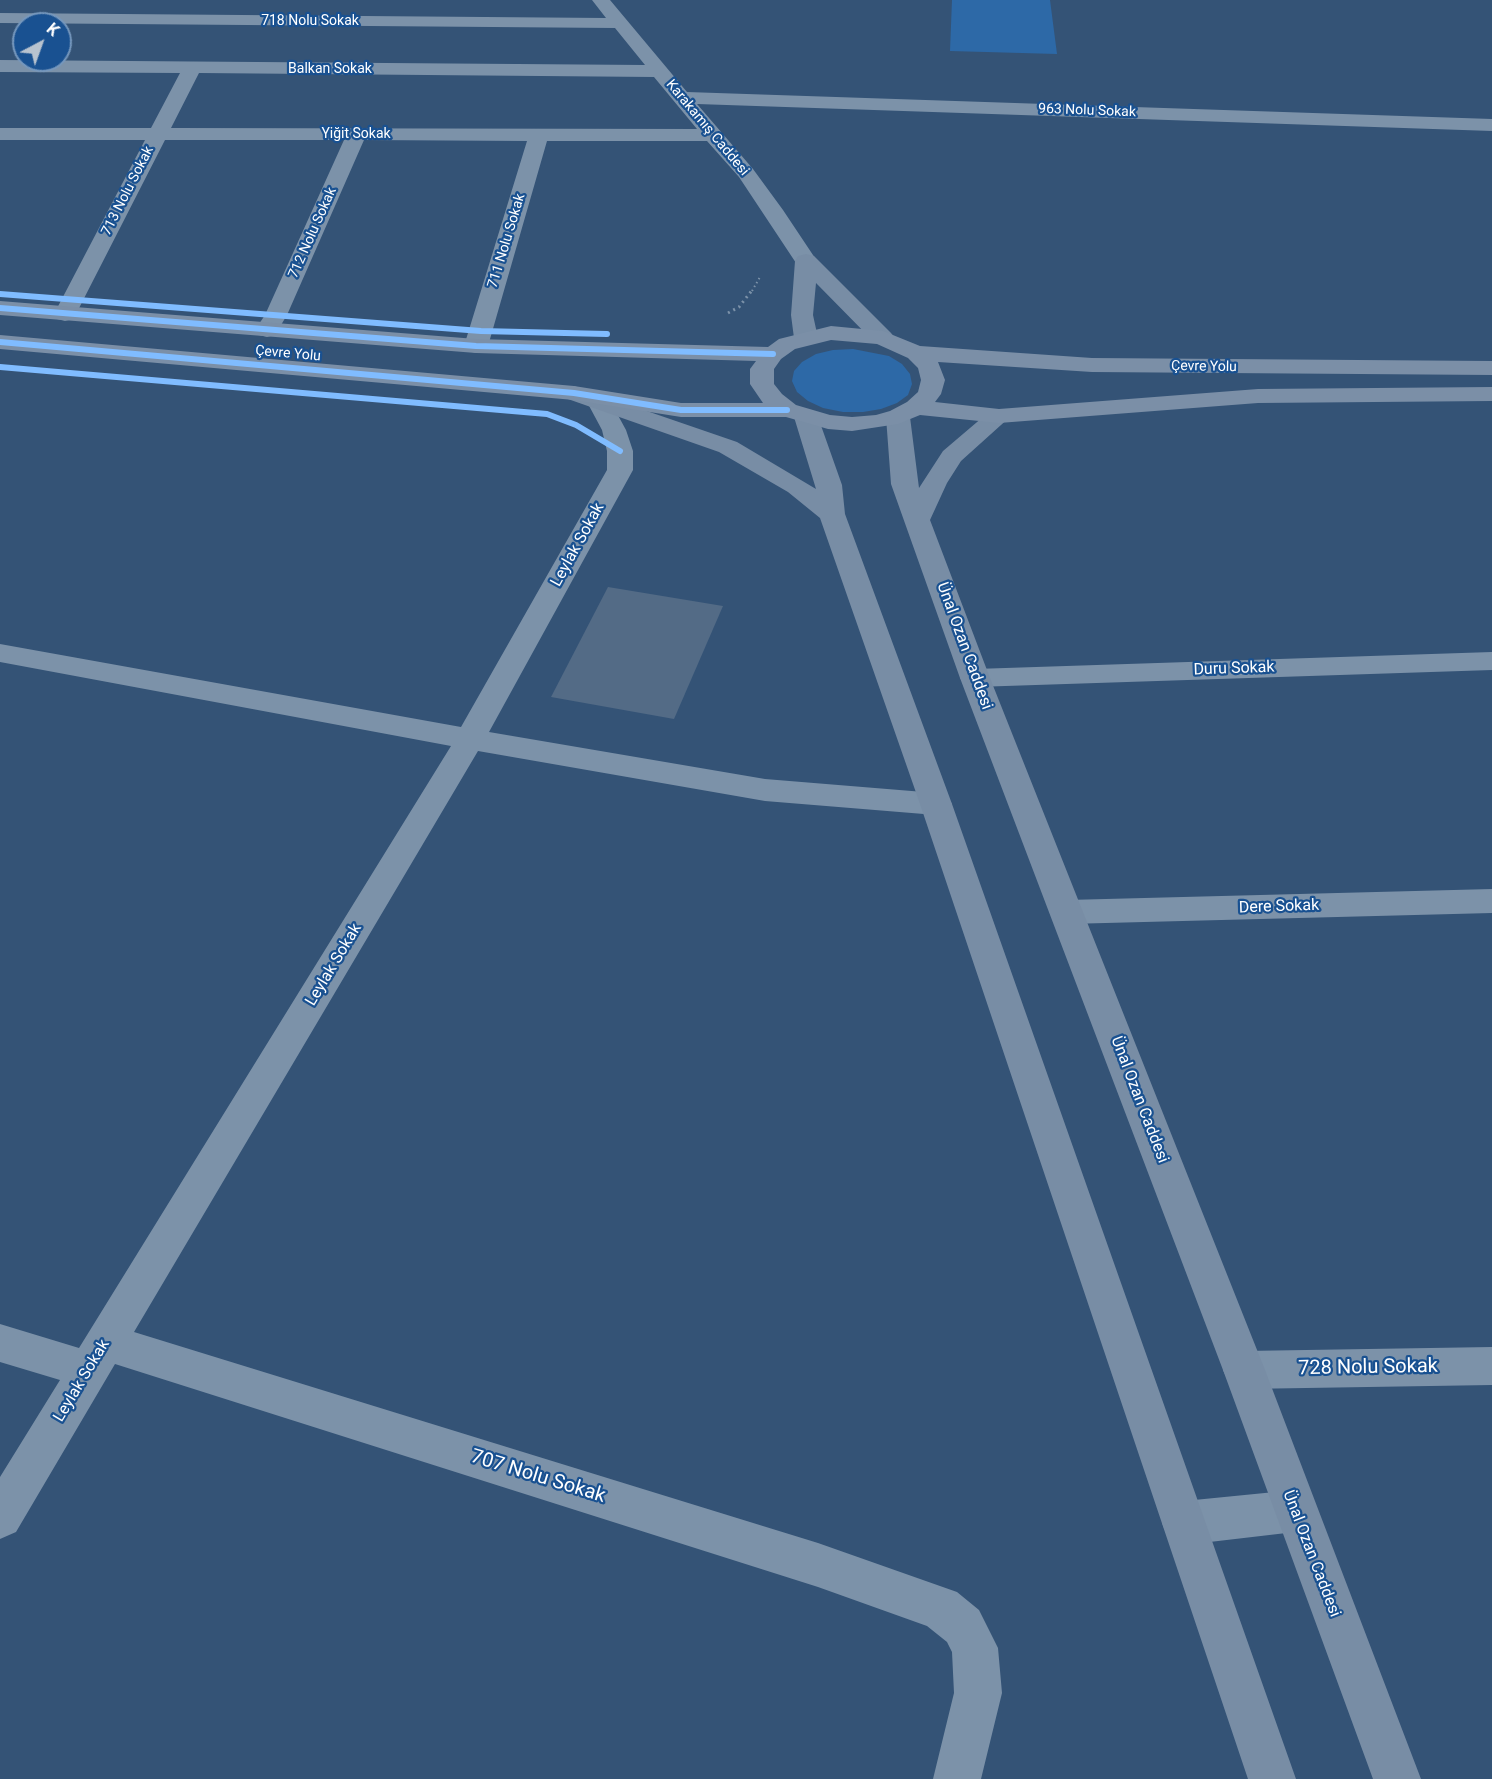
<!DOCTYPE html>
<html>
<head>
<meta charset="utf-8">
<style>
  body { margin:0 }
  #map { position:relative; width:1492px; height:1779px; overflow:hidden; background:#345376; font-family:Roboto,sans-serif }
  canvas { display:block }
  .north { position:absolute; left:12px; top:12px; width:60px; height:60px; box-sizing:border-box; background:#195191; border:2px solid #7597bd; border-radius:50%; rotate:41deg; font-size:16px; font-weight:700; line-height:24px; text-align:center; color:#fff }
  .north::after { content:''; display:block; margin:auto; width:21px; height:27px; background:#b8c3cf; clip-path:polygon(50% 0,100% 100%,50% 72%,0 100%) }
</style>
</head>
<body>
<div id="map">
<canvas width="1492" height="1779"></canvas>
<div class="north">K</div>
</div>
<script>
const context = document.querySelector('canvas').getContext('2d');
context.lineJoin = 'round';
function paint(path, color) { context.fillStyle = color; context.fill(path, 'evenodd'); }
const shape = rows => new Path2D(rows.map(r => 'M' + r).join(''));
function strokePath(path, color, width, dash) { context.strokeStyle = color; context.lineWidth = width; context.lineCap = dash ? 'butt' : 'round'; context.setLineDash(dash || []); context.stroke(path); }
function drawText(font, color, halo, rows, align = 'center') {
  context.font = font + ' Roboto,sans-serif'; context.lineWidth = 4.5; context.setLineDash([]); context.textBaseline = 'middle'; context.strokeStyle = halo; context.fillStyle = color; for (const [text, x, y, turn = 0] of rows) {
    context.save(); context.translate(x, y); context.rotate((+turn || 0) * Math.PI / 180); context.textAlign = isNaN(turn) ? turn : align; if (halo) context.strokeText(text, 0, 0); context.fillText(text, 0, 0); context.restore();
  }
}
const green = shape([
  [952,0,1050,0,1057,54,950,51],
  [853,349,889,356,902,364,910,374,912,384,908,395,897,403,881,409,863,412,843,412,823,408,808,401,797,392,792,381,794,371,802,362,816,354,833,350]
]);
const building = shape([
  [608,587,723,606,674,719,551,697]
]);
const pathFar1 = shape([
  [752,291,760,277]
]);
const path = shape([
  [728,313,739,307,753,289]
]);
const street = shape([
  [592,0,610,0,687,92,1492,119,1492,131,697,104,753,169,783,210,817,261,814,266,806,268,798,266,739,177,707,141,547,141,488,346,484,351,476,353,468,351,464,346,527,141,364,140,287,315,275,335,267,337,259,335,255,330,265,315,344,140,165,140,76,314,73,319,65,321,57,319,54,314,145,140,0,140,0,128,151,128,180,73,0,72,0,60,645,65,615,28,0,23,0,13,606,18,592,0],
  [199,73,654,77,697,129,171,128,199,73],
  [599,395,608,397,626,430,633,451,633,470,489,732,765,779,936,793,947,796,952,804,947,812,936,815,765,801,478,751,134,1332,818,1543,957,1592,979,1610,998,1648,1002,1693,981,1779,933,1779,954,1693,952,1652,947,1642,927,1626,818,1587,115,1364,16,1532,0,1539,0,1477,60,1380,0,1362,0,1324,79,1348,451,746,0,662,0,644,461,727,607,470,607,451,602,430,587,402,590,397,599,395],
  [1492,652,1492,670,975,687,965,685,960,678,965,671,975,669,1492,652],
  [1492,889,1492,913,1067,924,1055,921,1050,912,1055,903,1067,900,1492,889],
  [1492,1347,1492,1385,1244,1389,1229,1383,1223,1370,1229,1357,1244,1351,1492,1347],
  [1295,1490,1311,1496,1317,1511,1311,1526,1295,1532,1184,1545,1168,1538,1162,1523,1168,1508,1184,1501,1295,1490]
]);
const secondary = shape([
  [806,254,814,256,891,333,895,338,891,343,883,345,875,343,816,283,813,315,818,338,814,343,806,345,798,343,794,338,791,315,795,261,798,256,806,254],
  [574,386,737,442,816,489,794,417,797,412,806,410,815,412,818,417,842,485,845,514,952,804,1296,1779,1248,1779,920,804,820,518,788,492,719,452,565,398,562,393,565,388,574,386],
  [999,409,1008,411,1011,416,961,461,947,483,930,520,990,678,1265,1370,1421,1779,1373,1779,1223,1370,960,678,891,484,886,417,889,412,898,410,907,412,910,417,919,488,943,451,990,411,999,409]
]);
const primary = shape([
  [0,301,476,339,768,347,779,339,831,326,883,331,920,346,1092,358,1492,361,1492,375,1092,372,938,362,945,380,941,394,935,402,999,409,1258,389,1492,387,1492,401,1258,403,999,423,920,415,898,424,852,431,828,429,786,417,681,417,574,400,0,349,0,335,574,386,681,403,763,403,750,384,750,369,756,361,476,353,0,315,0,301],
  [831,340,877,344,908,358,918,368,921,380,918,392,907,402,890,411,876,415,852,417,830,415,796,405,782,394,774,384,774,369,781,359,795,349,831,340]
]);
const cycleway = shape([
  [0,294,481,331,607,334],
  [0,308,476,346,773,354],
  [0,342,574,393,681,410,787,410],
  [0,367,547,414,576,425,620,451]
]);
const farStreetnames = [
  ["718 Nolu Sokak",310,21],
  ["Balkan Sokak",330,69],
  ["963 Nolu Sokak",1087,111,2],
  ["Karakamış Caddesi",707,128,50],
  ["Yiğit Sokak",356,134],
  ["713 Nolu Sokak",128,191,-63],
  ["712 Nolu Sokak",313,233,-66],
  ["711 Nolu Sokak",507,241,-73],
  ["Çevre Yolu",288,354,5],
  ["Çevre Yolu",1204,367,1]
];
const streetNames = [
  ["Leylak Sokak",578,545,-61],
  ["Ünal Ozan Caddesi",964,646,70],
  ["Duru Sokak",1234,669,-2],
  ["Dere Sokak",1279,907,-2],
  ["Leylak Sokak",334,965,-59],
  ["Ünal Ozan Caddesi",1139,1100,69],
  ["Leylak Sokak",82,1381,-59],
  ["Ünal Ozan Caddesi",1311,1554,69]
];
const nearStreetnames = [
  ["728 Nolu Sokak",1368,1368,-1],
  ["707 Nolu Sokak",538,1477,17]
];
paint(green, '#2d69a7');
paint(building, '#536b86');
strokePath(pathFar1, '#7c92a9', 2, [1.5, 3]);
strokePath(path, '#7c92a9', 3, [2, 4]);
paint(street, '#7c92a9');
paint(secondary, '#788da5');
paint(primary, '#7b8fa7');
strokePath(cycleway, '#80bcff', 6);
drawText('14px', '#fff', '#195191', farStreetnames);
drawText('16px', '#fff', '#195191', streetNames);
drawText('20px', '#fff', '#195191', nearStreetnames);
</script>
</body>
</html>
